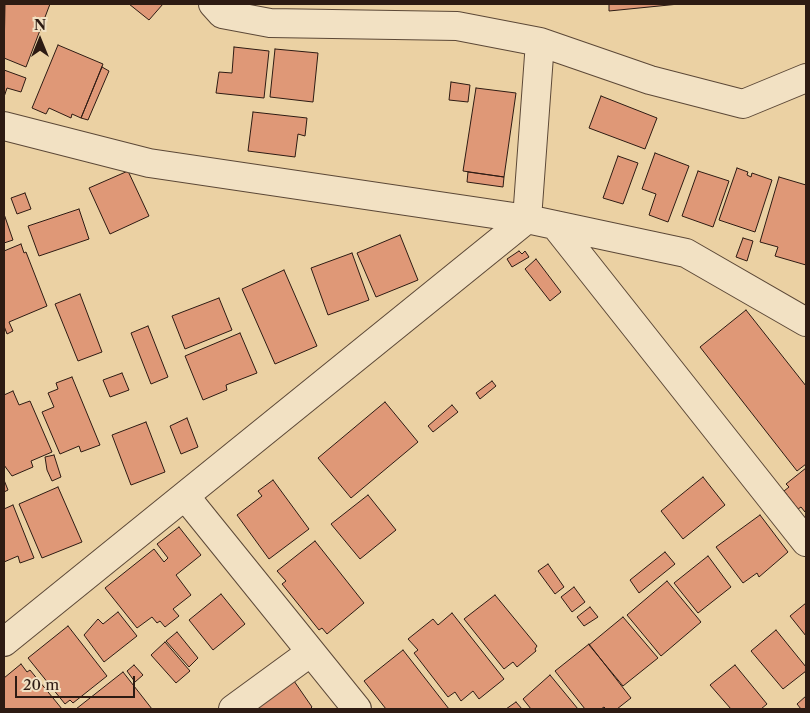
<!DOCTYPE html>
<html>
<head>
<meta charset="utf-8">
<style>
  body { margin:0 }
  #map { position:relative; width:810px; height:713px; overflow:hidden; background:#ebd1a3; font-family:"Libre Caslon Text",serif }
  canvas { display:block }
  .frame { position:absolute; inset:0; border:5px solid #2d1b13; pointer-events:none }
  .north { position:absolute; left:15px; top:15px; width:50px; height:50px; -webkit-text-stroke:4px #f2e1c3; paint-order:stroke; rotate:0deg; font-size:14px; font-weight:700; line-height:20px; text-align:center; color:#2d1b13 }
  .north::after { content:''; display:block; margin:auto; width:18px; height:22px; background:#2d1b13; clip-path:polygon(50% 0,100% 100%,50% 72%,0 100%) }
  .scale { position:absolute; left:15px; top:676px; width:120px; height:22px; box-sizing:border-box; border:2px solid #2d1b13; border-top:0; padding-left:6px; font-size:15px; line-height:18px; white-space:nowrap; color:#2d1b13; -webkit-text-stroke:4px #f2e1c3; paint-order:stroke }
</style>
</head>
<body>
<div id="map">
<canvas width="810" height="713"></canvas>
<div class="frame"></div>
<div class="north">N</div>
<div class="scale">20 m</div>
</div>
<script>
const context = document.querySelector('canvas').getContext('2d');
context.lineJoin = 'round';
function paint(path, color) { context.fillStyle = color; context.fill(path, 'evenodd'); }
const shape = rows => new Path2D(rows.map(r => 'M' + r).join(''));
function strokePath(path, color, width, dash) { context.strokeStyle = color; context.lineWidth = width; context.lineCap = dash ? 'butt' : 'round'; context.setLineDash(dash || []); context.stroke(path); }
const building = shape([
  [5,4,50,4,26,67,4,58,5,4],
  [129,4,163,4,149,20,129,4],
  [609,4,679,4,609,11,609,4],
  [58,45,103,64,81,118,72,114,71,118,49,108,46,114,32,108,58,45],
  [234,47,269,51,264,98,216,93,219,72,232,73,234,47],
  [275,49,318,53,313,102,270,97,275,49],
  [102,67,109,71,88,120,81,118,102,67],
  [4,70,26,78,21,92,7,88,4,97,4,70],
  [451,82,470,85,468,102,449,100,451,82],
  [476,88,516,93,504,177,463,171,476,88],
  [601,96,657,118,645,149,589,128,601,96],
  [253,112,307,118,305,136,298,134,295,157,248,151,253,112],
  [655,153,689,166,668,222,649,215,656,194,642,189,655,153],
  [618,156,638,163,623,204,603,198,618,156],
  [737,168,748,172,747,175,751,177,752,173,772,180,755,232,719,220,737,168],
  [128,171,149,216,110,234,89,188,128,171],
  [698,171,729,181,713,227,682,216,698,171],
  [468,172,504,177,503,187,467,182,468,172],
  [779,177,806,185,806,265,775,256,778,247,760,242,779,177],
  [25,193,31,209,17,214,11,198,25,193],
  [79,209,89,239,39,256,28,226,79,209],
  [4,214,13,240,4,243,4,214],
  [400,235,418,280,376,297,357,253,400,235],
  [743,238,753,241,747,261,736,257,743,238],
  [21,244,24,253,26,252,47,306,9,322,13,331,7,334,4,326,4,251,21,244],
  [519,251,522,254,525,251,529,257,512,267,507,259,519,251],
  [352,253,369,300,328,315,311,268,352,253],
  [536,259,561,292,550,301,525,269,536,259],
  [284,270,317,346,275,364,242,289,284,270],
  [80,294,102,352,78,361,55,304,80,294],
  [219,298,232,330,185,349,172,316,219,298],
  [746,310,806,386,806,464,797,471,700,347,746,310],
  [148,326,168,377,151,384,131,333,148,326],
  [240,333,257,373,226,385,227,390,203,400,185,356,240,333],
  [122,373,129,390,110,397,103,380,122,373],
  [72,377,100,445,81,452,79,446,60,454,42,412,54,407,48,393,58,389,56,383,72,377],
  [492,381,496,386,480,399,476,393,492,381],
  [13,391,19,405,30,401,52,452,31,461,33,467,12,476,4,465,4,395,13,391],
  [385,402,418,442,351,498,318,458,385,402],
  [452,405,458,412,433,432,428,426,452,405],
  [187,418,198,447,181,454,170,426,187,418],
  [146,422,165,472,131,485,112,435,146,422],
  [54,455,61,477,52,481,47,470,45,457,54,455],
  [806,468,806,511,805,512,801,507,798,509,784,491,789,487,786,484,806,468],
  [703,477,725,505,683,539,661,511,703,477],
  [4,480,8,490,4,492,4,480],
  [273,480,309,529,269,559,237,515,262,496,258,491,273,480],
  [58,487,82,542,42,558,19,504,58,487],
  [368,495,396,530,360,559,331,524,368,495],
  [13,505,34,558,20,563,18,556,4,562,4,509,13,505],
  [760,515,788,552,759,577,757,573,743,583,716,547,760,515],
  [179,527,201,555,176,575,191,595,173,609,179,616,165,627,160,621,157,623,152,617,137,628,105,588,154,549,164,562,168,558,157,544,179,527],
  [315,541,364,603,327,634,322,628,319,630,282,584,286,581,277,571,315,541],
  [665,552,675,564,639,593,630,580,665,552],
  [708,556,731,587,698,613,674,583,708,556],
  [548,564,564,587,555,594,538,571,548,564],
  [667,581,701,622,661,656,627,615,667,581],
  [574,587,585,602,572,612,561,597,574,587],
  [221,594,245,624,213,650,189,620,221,594],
  [495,595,537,646,535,649,536,651,517,667,513,662,504,669,464,619,495,595],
  [806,603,806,636,790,616,806,603],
  [590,607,598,617,584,626,577,617,590,607],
  [118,612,137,636,104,662,84,635,98,619,103,624,118,612],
  [452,613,504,679,479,699,473,691,461,701,455,692,448,697,414,653,418,650,408,639,433,619,438,625,452,613],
  [623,617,658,658,623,686,589,645,623,617],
  [68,626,107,676,73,703,70,700,65,704,28,658,68,626],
  [776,630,806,667,806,671,783,689,751,651,776,630],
  [177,632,198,658,189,667,166,641,177,632],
  [165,642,190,671,176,683,151,655,165,642],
  [589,644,631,698,617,709,606,709,604,707,601,709,585,709,555,671,589,644],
  [403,650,449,709,386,709,364,681,403,650],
  [21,664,27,672,30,670,62,709,4,709,4,678,21,664],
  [134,665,143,675,135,682,127,671,134,665],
  [735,665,767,704,761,709,731,709,710,685,735,665],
  [123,672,152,709,76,709,123,672],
  [550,675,578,709,531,709,523,699,550,675],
  [294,681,312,707,310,709,255,709,294,681],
  [806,696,806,709,801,709,797,704,806,696],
  [516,702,522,709,506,709,516,702]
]);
const minor = shape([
  [213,4,222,14,270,23,457,26,540,42,650,80,743,104,806,78],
  [4,126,149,163,527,219,686,253,806,322],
  [555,225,806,542],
  [185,496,357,709],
  [4,642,527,219,540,42],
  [233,709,311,652]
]);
paint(building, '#df9877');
strokePath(building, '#2d1b13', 1);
strokePath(minor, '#5c4837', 30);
strokePath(minor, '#f2e1c3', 28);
</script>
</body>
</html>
